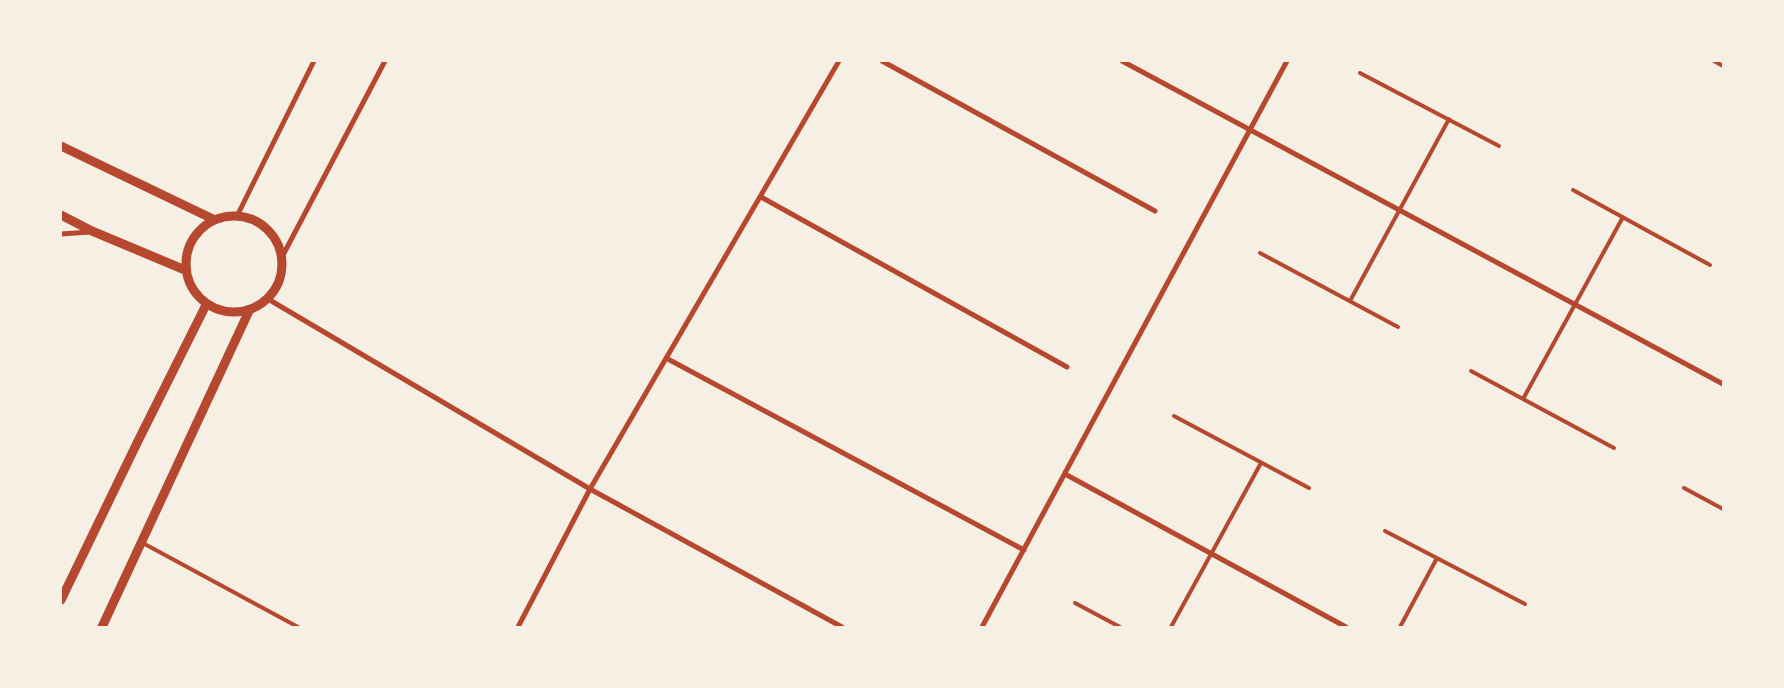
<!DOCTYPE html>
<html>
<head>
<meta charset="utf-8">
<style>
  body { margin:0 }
  #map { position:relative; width:1784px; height:688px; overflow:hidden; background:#f6efe4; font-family:"Nunito Sans",sans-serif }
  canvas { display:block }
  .frame { position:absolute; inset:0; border:62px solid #f6efe4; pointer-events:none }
</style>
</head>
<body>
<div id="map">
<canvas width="1784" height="688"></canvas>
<div class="frame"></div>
</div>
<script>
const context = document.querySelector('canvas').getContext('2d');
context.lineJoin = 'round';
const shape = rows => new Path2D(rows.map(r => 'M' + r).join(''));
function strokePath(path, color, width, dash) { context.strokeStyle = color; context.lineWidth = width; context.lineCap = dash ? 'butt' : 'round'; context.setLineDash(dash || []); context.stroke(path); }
const service = shape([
  [1714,61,1723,66],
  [1360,73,1499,146],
  [1573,190,1710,265],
  [1260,253,1398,327],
  [1350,301,1449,119],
  [1471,371,1614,448],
  [1523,399,1623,217],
  [1174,416,1309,488],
  [1684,488,1723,509],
  [1385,531,1525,604],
  [141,542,298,627],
  [1075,603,1120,627],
  [1171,627,1261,463],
  [1400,627,1437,558]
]);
const minor = shape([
  [882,61,1155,211],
  [1122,61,1723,384],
  [761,197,1067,367],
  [237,216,314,61],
  [61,234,91,232],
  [282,257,385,61],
  [268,299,590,489,842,627],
  [666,358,1024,550],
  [1065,474,1346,627],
  [518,627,590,489,839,61],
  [982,627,1287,61]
]);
const tertiary = shape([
  [61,146,215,220],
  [61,215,92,231,185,270],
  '186 264a48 48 0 1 1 96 0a48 48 0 1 1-96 0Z',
  [61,600,138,441,206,305],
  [102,627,249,311]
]);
strokePath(service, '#b5482f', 4);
strokePath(minor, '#b5482f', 5);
strokePath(tertiary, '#b5482f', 9);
</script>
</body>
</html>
